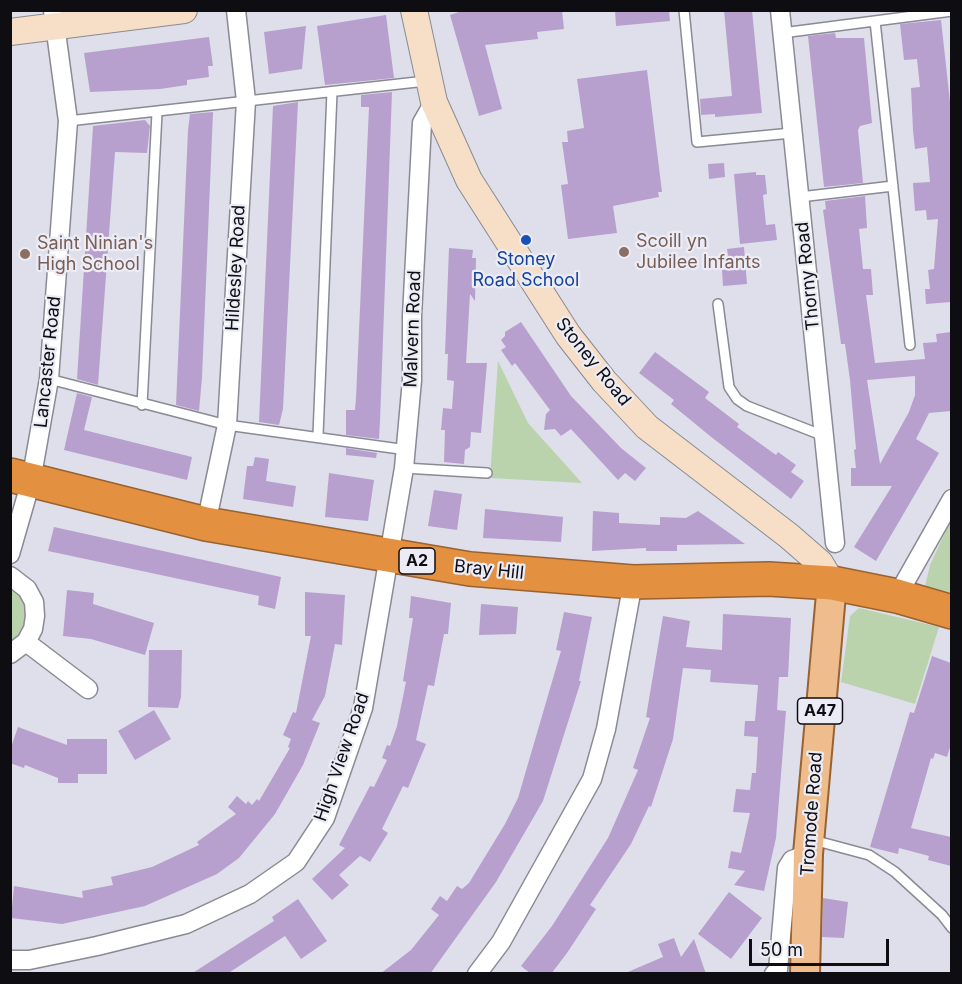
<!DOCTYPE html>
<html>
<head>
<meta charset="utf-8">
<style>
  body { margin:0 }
  #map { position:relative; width:962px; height:984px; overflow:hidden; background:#dedfea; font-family:Inter,sans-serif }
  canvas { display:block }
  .frame { position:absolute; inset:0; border:12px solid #0e0e12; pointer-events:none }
  .scale { position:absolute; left:749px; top:939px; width:140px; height:27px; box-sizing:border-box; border:3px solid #0e0e12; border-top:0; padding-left:8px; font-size:18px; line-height:21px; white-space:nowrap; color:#0e0e12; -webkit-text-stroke:4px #ececf7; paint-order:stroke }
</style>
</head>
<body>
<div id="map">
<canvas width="962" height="984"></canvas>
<div class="frame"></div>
<div class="scale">50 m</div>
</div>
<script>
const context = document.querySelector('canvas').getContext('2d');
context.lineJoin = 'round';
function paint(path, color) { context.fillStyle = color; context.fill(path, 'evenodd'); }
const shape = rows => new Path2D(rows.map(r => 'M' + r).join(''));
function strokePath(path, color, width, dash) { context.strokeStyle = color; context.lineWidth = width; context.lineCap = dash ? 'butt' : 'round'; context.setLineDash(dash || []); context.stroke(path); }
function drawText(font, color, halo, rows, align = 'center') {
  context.font = font + ' Inter,sans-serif'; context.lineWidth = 4.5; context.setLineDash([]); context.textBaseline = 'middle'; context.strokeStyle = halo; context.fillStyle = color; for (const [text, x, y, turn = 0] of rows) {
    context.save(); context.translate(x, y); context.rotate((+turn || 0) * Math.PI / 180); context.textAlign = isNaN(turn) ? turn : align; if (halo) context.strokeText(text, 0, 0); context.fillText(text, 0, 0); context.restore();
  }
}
const green = shape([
  [498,361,528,423,582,483,490,478],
  [951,520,952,594,951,594,925,586,930,565],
  [11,585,24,598,28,609,24,632,11,646],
  [859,608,939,627,915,704,841,682,850,616]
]);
const building = shape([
  [465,10,562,10,564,29,537,32,538,39,485,45,502,109,479,116,450,15],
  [615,10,669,10,670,21,616,26],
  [724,10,752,10,762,113,715,117,715,114,701,115,700,99,732,96],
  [386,15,394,78,325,85,317,26],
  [941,20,951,111,951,302,926,304,925,289,930,289,928,270,934,269,938,219,927,220,926,210,915,211,913,183,930,182,927,147,915,149,913,130,911,88,920,87,917,59,904,60,900,24],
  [306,26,302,69,269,74,264,32],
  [835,33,836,38,864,38,872,123,860,126,858,130,863,183,824,187,808,36],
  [209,37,213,66,208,66,209,77,187,80,187,85,160,89,90,92,84,53],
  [647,70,662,192,658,192,659,197,613,206,617,233,568,239,561,185,568,184,562,142,568,142,567,131,584,128,577,79],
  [392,92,380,421,379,439,346,435,346,410,355,410,356,398,369,107,361,107,361,95],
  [298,102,283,409,279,425,259,422,273,106],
  [213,112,202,378,199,411,176,405,188,130,190,114],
  [145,120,150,126,147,153,115,152,98,385,77,379,93,126],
  [724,163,725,177,709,179,708,164],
  [756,172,756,175,765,175,767,194,763,195,766,225,775,224,777,240,740,244,734,174],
  [865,196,867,228,859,229,863,269,871,269,873,295,866,295,875,363,925,359,923,343,937,342,936,334,951,332,951,411,929,413,916,439,939,453,876,561,854,547,892,486,851,486,851,468,856,468,854,450,856,449,850,380,845,344,841,344,823,210,826,209,825,201],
  [915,376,915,395,909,412,880,464,867,380],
  [744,247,747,284,723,286,722,270,730,269,727,249],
  [449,248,473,250,472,258,476,258,475,301,470,294,466,363,487,363,481,433,471,432,470,447,465,450,464,464,444,462,445,430,441,430,443,408,452,409,454,381,447,380,448,354,445,354],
  [521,322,571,396,621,448,646,468,635,481,625,473,618,480,571,429,561,436,555,429,544,430,546,414,550,410,515,363,512,366,501,350,506,347,501,340,505,336,505,332],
  [655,352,709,392,705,398,739,424,737,427,776,455,778,452,796,465,791,472,804,481,791,499,710,436,671,404,674,400,639,373],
  [77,393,92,397,84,430,192,457,187,480,64,450],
  [346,448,377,453,376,458,346,455],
  [255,457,269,459,266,481,296,486,293,507,243,499,247,466,253,466],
  [329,473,374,480,368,521,325,517],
  [434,490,462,494,457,530,428,526],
  [485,509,563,517,561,542,483,538],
  [593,511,619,513,619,523,660,525,660,517,686,518,698,511,745,544,677,545,677,551,646,551,646,548,592,551],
  [54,527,281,577,275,609,258,605,259,596,48,551],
  [67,590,94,593,93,604,154,623,145,655,91,639,63,636],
  [305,592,345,595,342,645,335,644,325,696,312,720,320,723,303,765,275,814,239,858,217,874,145,906,62,924,11,918,14,886,83,898,82,891,113,885,111,877,152,867,199,845,197,842,236,814,228,807,237,796,246,804,248,801,252,805,257,799,259,801,290,748,288,747,291,739,283,735,293,712,296,713,311,636,305,636],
  [411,596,451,603,448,634,444,634,434,686,428,685,416,740,426,744,408,788,403,786,382,829,388,833,370,862,360,856,339,875,349,885,332,900,312,879,345,848,339,845,370,786,374,787,387,760,382,758,387,745,390,746,397,726,406,682,403,681,413,618,409,618],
  [481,604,518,607,516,634,479,635],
  [564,612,592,617,579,681,581,681,543,801,496,882,430,974,380,974,411,950,439,915,431,909,440,896,447,901,457,886,462,889,469,883,505,824,518,798,561,651,556,650],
  [723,614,791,618,788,677,779,677,777,710,786,711,776,838,764,891,734,885,745,871,728,868,731,851,741,853,750,813,733,812,736,789,750,790,752,773,756,773,758,737,744,736,745,721,755,721,758,685,710,682,711,670,683,668,673,739,651,807,649,806,631,844,590,905,596,909,567,953,551,974,531,974,521,966,552,926,608,838,638,770,633,768,650,718,646,717,663,616,690,621,686,647,722,650],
  [149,650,182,650,181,697,178,708,148,707],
  [932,656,951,663,951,744,947,757,935,753,933,759,931,758,911,828,951,837,951,866,928,860,929,856,899,848,898,854,870,847,910,712,914,713],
  [154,710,171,739,135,760,118,731],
  [18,727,67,745,67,739,107,739,107,774,78,774,78,783,58,783,58,778,25,765,24,768,10,763,10,750],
  [729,892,762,918,731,959,698,934],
  [823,898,848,902,844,938,822,937],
  [298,899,327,941,301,959,285,936,227,974,191,974,274,921,272,917],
  [674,938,681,957,694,939,706,974,623,974,663,957,658,944]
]);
const lane = shape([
  [684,10,697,142,792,133],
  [875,21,910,345],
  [782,33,952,11],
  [68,121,426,81],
  [800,197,893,186],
  [718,304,729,387,737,399,747,406,824,436],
  [49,379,227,425,407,450],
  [142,405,157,113],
  [318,435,332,92],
  [404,468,487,473],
  [813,840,869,855,895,872,942,915,952,928]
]);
const street = shape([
  [780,10,835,543],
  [206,524,227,425,246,101,236,10],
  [10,554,31,481,49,379,68,121,53,10],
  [10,576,27,589,34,602,35,616,33,629,26,642,10,654],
  [897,596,952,499],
  [26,642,88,689],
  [10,960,29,960,97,946,186,924,250,894,296,862,325,818,363,708,404,468,412,380,412,316,422,123,434,102],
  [477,974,501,942,592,779,606,729,633,582],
  [774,974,778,970,787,868,792,860,808,854]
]);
const secondary = shape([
  [414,10,434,102,469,180,568,335,604,381,647,427,789,536,820,563,832,583],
  [10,32,184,10]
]);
const primary = shape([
  [805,974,808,854,832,583]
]);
const highway = shape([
  [10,475,206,524,470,569,633,582,769,579,832,583,897,596,952,612]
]);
const markers = [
  [526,240,6,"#1a4fb4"],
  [624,252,6,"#8d6e63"],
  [25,254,6,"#8d6e63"]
];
const shields = [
  [417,561,36],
  [820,711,45]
];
const shieldNames = [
  ["A2",417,561],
  ["A47",820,711]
];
const educationNames = [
  ["Scoill yn",636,242],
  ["Jubilee Infants",636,263],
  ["Saint Ninian's",37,244],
  ["High School",37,265]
];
const transitNames = [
  ["Stoney",526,260],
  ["Road School",526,281]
];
const streetNames = [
  ["Hildesley Road",236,268,-87],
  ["Thorny Road",808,276,-96],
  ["Malvern Road",413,329,-88],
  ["Lancaster Road",48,362,-84],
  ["Stoney Road",593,362,51],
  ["Bray Hill",489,570,6],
  ["High View Road",342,757,-71],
  ["Tromode Road",812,814,-86]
];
paint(green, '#bbd3ac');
paint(building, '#b7a0ce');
strokePath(lane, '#898a93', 12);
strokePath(street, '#898a93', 21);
strokePath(secondary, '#898a93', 28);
strokePath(primary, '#986231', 32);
strokePath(highway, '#986231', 36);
strokePath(lane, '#fff', 9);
strokePath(street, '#fff', 18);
strokePath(secondary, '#f7dec6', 26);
strokePath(primary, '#eebc8d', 28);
strokePath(highway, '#e39041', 33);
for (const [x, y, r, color] of markers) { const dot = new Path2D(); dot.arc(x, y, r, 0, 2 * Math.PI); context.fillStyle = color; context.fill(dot); strokePath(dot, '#ececf7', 2); }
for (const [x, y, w] of shields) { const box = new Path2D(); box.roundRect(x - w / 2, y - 13, w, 26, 4.5); context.fillStyle = '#ececf7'; context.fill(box); strokePath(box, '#0e0e12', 1.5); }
drawText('bold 16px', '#0e0e12', null, shieldNames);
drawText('18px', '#785e54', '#ececf7', educationNames, 'left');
drawText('18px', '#164399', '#ececf7', transitNames);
drawText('18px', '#0e0e12', '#ececf7', streetNames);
</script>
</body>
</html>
